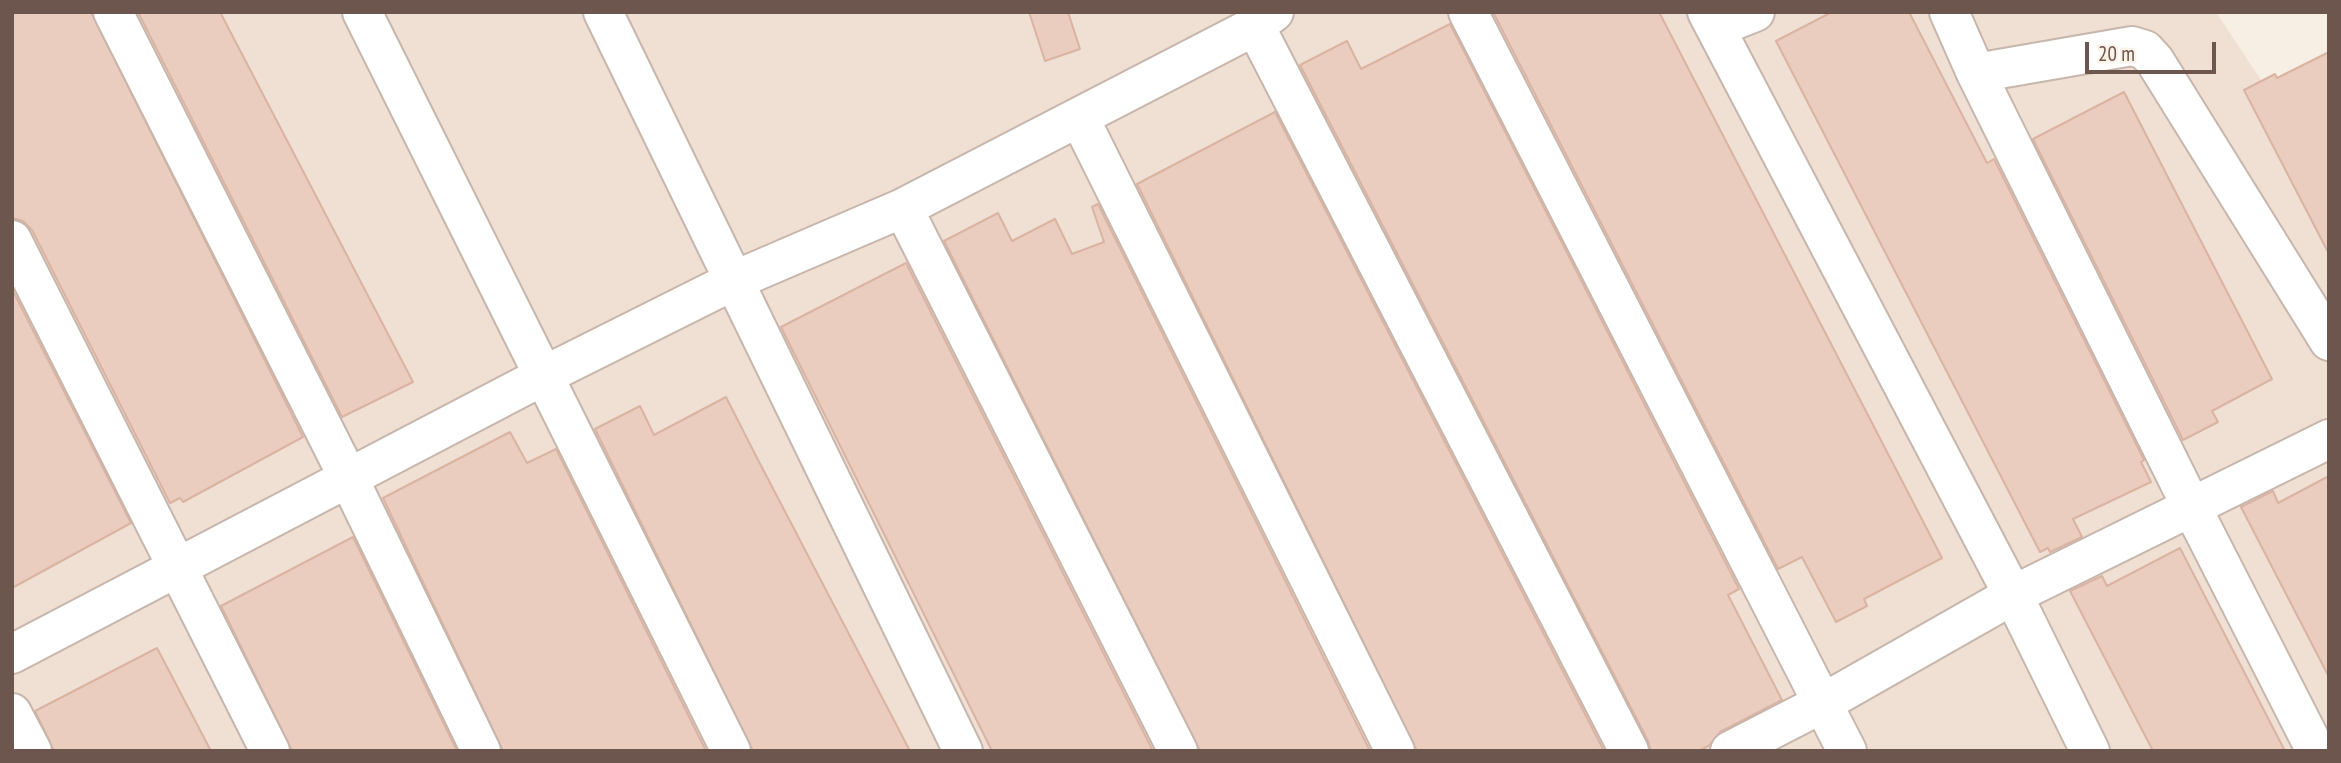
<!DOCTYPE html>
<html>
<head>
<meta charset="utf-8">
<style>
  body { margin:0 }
  #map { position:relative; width:2341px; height:763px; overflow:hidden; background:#f8efe4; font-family:"PT Sans Narrow",sans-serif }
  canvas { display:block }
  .frame { position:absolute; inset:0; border:14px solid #6d564d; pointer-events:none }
  .scale { position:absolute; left:2085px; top:42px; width:131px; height:32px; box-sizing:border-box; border:4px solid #6d564d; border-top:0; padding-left:9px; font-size:21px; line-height:24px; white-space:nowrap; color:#6d564d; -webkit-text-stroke:5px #fcf3e9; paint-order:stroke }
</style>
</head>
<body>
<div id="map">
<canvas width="2341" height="763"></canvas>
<div class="frame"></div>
<div class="scale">20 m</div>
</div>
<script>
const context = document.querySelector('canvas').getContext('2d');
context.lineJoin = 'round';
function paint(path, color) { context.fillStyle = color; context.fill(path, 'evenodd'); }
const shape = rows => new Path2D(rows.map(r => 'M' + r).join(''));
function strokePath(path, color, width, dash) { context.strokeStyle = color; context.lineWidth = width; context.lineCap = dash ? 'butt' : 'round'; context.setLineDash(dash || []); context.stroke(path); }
const residential = shape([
  [12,12,2216,12,2265,86,2329,59,2329,751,12,751]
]);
const building = shape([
  [12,12,91,12,303,437,183,502,180,498,170,503,32,230,23,221,12,218,12,12],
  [138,12,220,12,413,382,342,417,138,12],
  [1029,12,1068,12,1080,49,1045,61,1029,12],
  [1493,12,1659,12,1942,558,1864,599,1867,606,1836,622,1802,557,1778,569,1493,12],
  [1832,12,1909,12,1987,163,1994,159,2144,460,2141,462,2151,482,2073,519,2082,537,2050,552,2048,548,2040,552,1776,41,1832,12],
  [1450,24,1739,589,1728,595,1782,700,1720,732,1710,745,1699,751,1651,751,1648,741,1300,65,1347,41,1361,69,1450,24],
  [2329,52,2329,254,2244,90,2275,74,2277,78,2329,52],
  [2124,92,2272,379,2212,411,2218,422,2183,440,2033,139,2124,92],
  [1275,112,1604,751,1417,751,1137,184,1275,112],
  [1098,204,1370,751,1200,751,944,241,998,213,1012,241,1055,219,1072,254,1104,242,1092,207,1098,204],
  [906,263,1153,751,992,751,781,327,906,263],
  [12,289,131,523,12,588,12,289],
  [726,397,756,456,910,751,753,751,595,429,640,406,654,435,726,397],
  [510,432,527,463,556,449,706,751,503,751,383,498,510,432],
  [2329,476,2329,677,2241,507,2273,491,2278,503,2329,476],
  [353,537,457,751,292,751,221,606,353,537],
  [2180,548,2285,751,2153,751,2070,591,2102,576,2107,586,2180,548],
  [157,648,211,751,54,751,35,711,157,648]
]);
const street = shape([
  [113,12,348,477,481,751],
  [362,12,731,751],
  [603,12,963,751],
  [1468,12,1847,751],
  [1707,12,2013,595,2090,751],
  [1949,12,1976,73,2191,506,2316,751],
  [1255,26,1629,751],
  [1717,27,1755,12],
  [1976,73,2132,46,2145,50,2155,61,2329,341],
  [1079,117,1395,751],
  [903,208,1178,751],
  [12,240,270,751],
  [12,654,545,375,733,281,903,208,1255,26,1274,12],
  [12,713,32,751],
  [1730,751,1823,703,2013,595,2329,439]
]);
paint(residential, '#efe0d3');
paint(building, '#eacdbf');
strokePath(building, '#dab3a2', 2);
strokePath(street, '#c7b6ac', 42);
strokePath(street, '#fff', 38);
</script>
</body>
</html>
